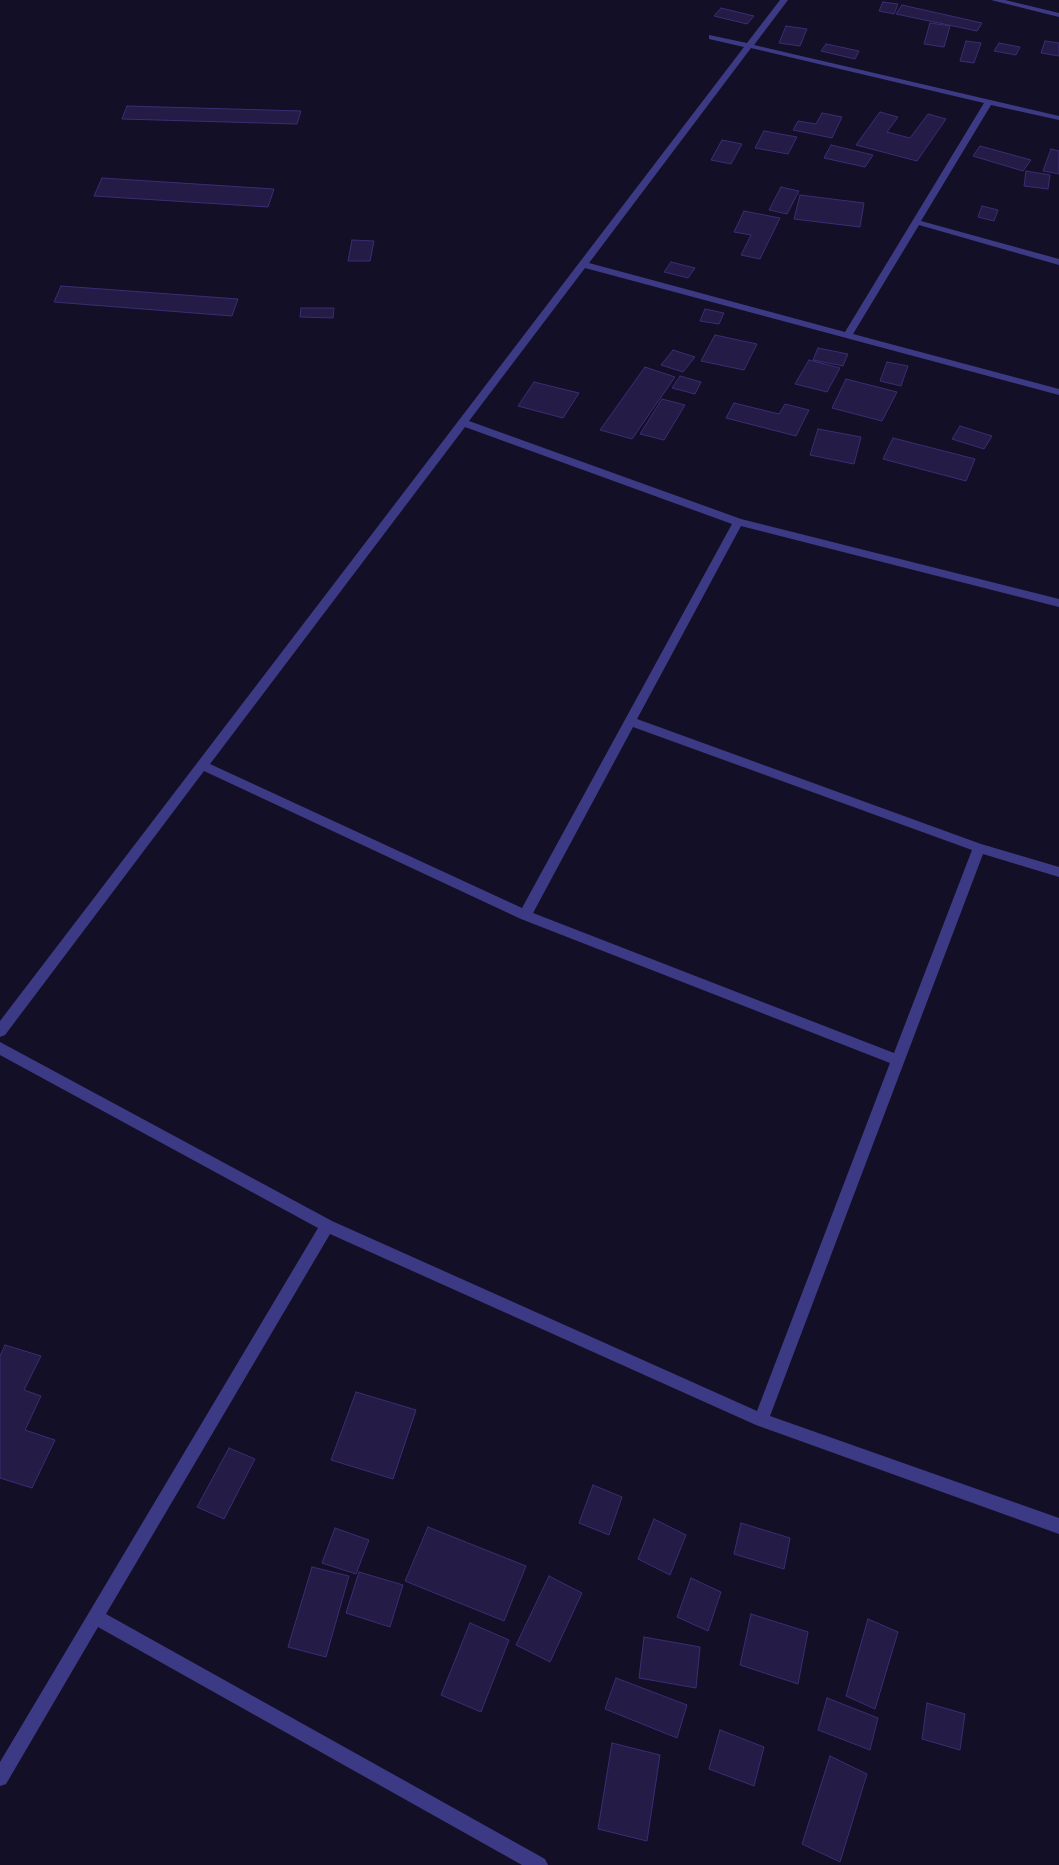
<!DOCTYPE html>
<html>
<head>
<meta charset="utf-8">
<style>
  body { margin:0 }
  canvas { display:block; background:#130f26 }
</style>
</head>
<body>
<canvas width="1059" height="1865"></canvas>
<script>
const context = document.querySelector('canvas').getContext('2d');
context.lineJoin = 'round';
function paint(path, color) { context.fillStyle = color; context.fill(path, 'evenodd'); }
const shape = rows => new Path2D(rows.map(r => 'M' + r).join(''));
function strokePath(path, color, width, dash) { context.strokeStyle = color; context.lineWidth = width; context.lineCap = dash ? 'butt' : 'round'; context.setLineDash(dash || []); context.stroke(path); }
const building = shape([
  [883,2,898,4,894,14,879,11,883,2],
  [902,5,982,23,977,31,896,14,902,5],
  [721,8,754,16,747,24,714,16,721,8],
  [930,23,950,26,944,47,924,44,930,23],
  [786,26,807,29,800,46,779,43,786,26],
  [966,41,981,43,974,63,960,61,966,41],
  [1045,41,1059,43,1059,56,1041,53,1045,41],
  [999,43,1020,47,1016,55,994,51,999,43],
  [826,44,859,51,855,59,821,51,826,44],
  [127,106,301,111,297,124,122,119,127,106],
  [880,112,898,117,887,132,910,138,928,114,946,119,917,161,856,145,880,112],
  [822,113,842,117,832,138,793,130,798,121,816,124,822,113],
  [764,131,797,137,788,154,755,148,764,131],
  [722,140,742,144,731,164,711,160,722,140],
  [831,145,873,155,865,167,824,158,831,145],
  [980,146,1031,160,1023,171,973,156,980,146],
  [1051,149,1059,151,1059,174,1043,171,1051,149],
  [1026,171,1050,175,1048,189,1024,186,1026,171],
  [102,178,274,189,268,207,94,196,102,178],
  [781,187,799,191,787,214,769,210,781,187],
  [800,195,864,203,860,227,794,219,800,195],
  [982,206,998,210,994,221,978,217,982,206],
  [744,211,780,218,760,259,741,255,751,235,734,232,744,211],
  [352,240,374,241,370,261,348,261,352,240],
  [671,262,695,268,688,278,664,272,671,262],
  [61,286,238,299,232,316,54,302,61,286],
  [301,308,334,308,333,318,300,317,301,308],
  [705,309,724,313,719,324,700,321,705,309],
  [715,335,757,344,744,370,701,361,715,335],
  [818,348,848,354,843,366,813,360,818,348],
  [673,350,695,357,683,372,661,365,673,350],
  [809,360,840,368,827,392,795,384,809,360],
  [887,362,908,366,901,386,880,381,887,362],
  [645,367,675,377,632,439,600,430,645,367],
  [680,376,701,382,695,394,672,388,680,376],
  [846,379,897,392,882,421,832,408,846,379],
  [534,382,579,393,563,418,518,406,534,382],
  [662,399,685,405,664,440,640,434,662,399],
  [734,403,779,414,785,404,809,410,796,436,726,418,734,403],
  [960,426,992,436,984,449,952,439,960,426],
  [818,429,861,437,854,464,810,455,818,429],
  [893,438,975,459,966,481,883,459,893,438],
  [5,1345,41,1356,24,1390,41,1396,25,1430,55,1440,32,1488,0,1478,0,1356,5,1345],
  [356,1392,416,1410,393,1479,331,1460,356,1392],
  [229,1448,255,1459,224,1519,197,1507,229,1448],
  [593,1485,622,1497,609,1535,579,1523,593,1485],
  [654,1519,686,1535,670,1575,638,1559,654,1519],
  [741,1523,790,1538,784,1569,734,1554,741,1523],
  [428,1527,526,1566,504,1621,405,1581,428,1527],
  [335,1528,369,1540,356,1574,322,1563,335,1528],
  [312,1567,349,1576,326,1657,288,1647,312,1567],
  [359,1572,403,1585,390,1627,346,1613,359,1572],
  [549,1576,582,1593,550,1662,516,1645,549,1576],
  [691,1578,721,1592,708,1631,677,1617,691,1578],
  [751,1614,808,1632,798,1684,740,1665,751,1614],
  [868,1619,898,1632,875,1709,846,1696,868,1619],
  [470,1623,509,1640,481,1712,441,1695,470,1623],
  [644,1637,700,1647,696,1688,639,1678,644,1637],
  [616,1678,687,1705,677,1738,605,1709,616,1678],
  [827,1698,878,1718,870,1750,818,1730,827,1698],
  [927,1703,965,1714,960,1750,922,1739,927,1703],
  [720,1730,764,1747,754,1786,709,1769,720,1730],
  [612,1743,660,1755,647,1841,598,1829,612,1743],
  [830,1756,867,1774,840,1862,802,1844,830,1756]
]);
const minor = shape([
  [780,0,788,0,754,45,1059,116,1059,120,991,105,921,221,1059,259,1059,265,919,225,853,334,1059,389,1059,395,585,268,469,421,741,519,1059,599,1059,607,741,526,637,719,981,844,1059,867,1059,877,983,854,770,1416,1059,1518,1059,1534,756,1425,330,1234,106,1614,545,1859,548,1865,522,1865,98,1627,6,1784,0,1786,0,1762,318,1228,0,1055,0,1042,332,1221,757,1411,890,1063,521,919,204,771,5,1035,0,1037,0,1021,744,47,709,39,709,35,747,43,780,0],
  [751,48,984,103,845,332,589,263,751,48],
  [465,427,732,524,522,908,210,764,465,427],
  [633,727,972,850,894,1053,533,913,633,727],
  [991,0,1005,0,1059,13,1059,17,991,0]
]);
paint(building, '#241b47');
strokePath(building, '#3b2d73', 1);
paint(minor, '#3d3a85');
</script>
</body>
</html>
